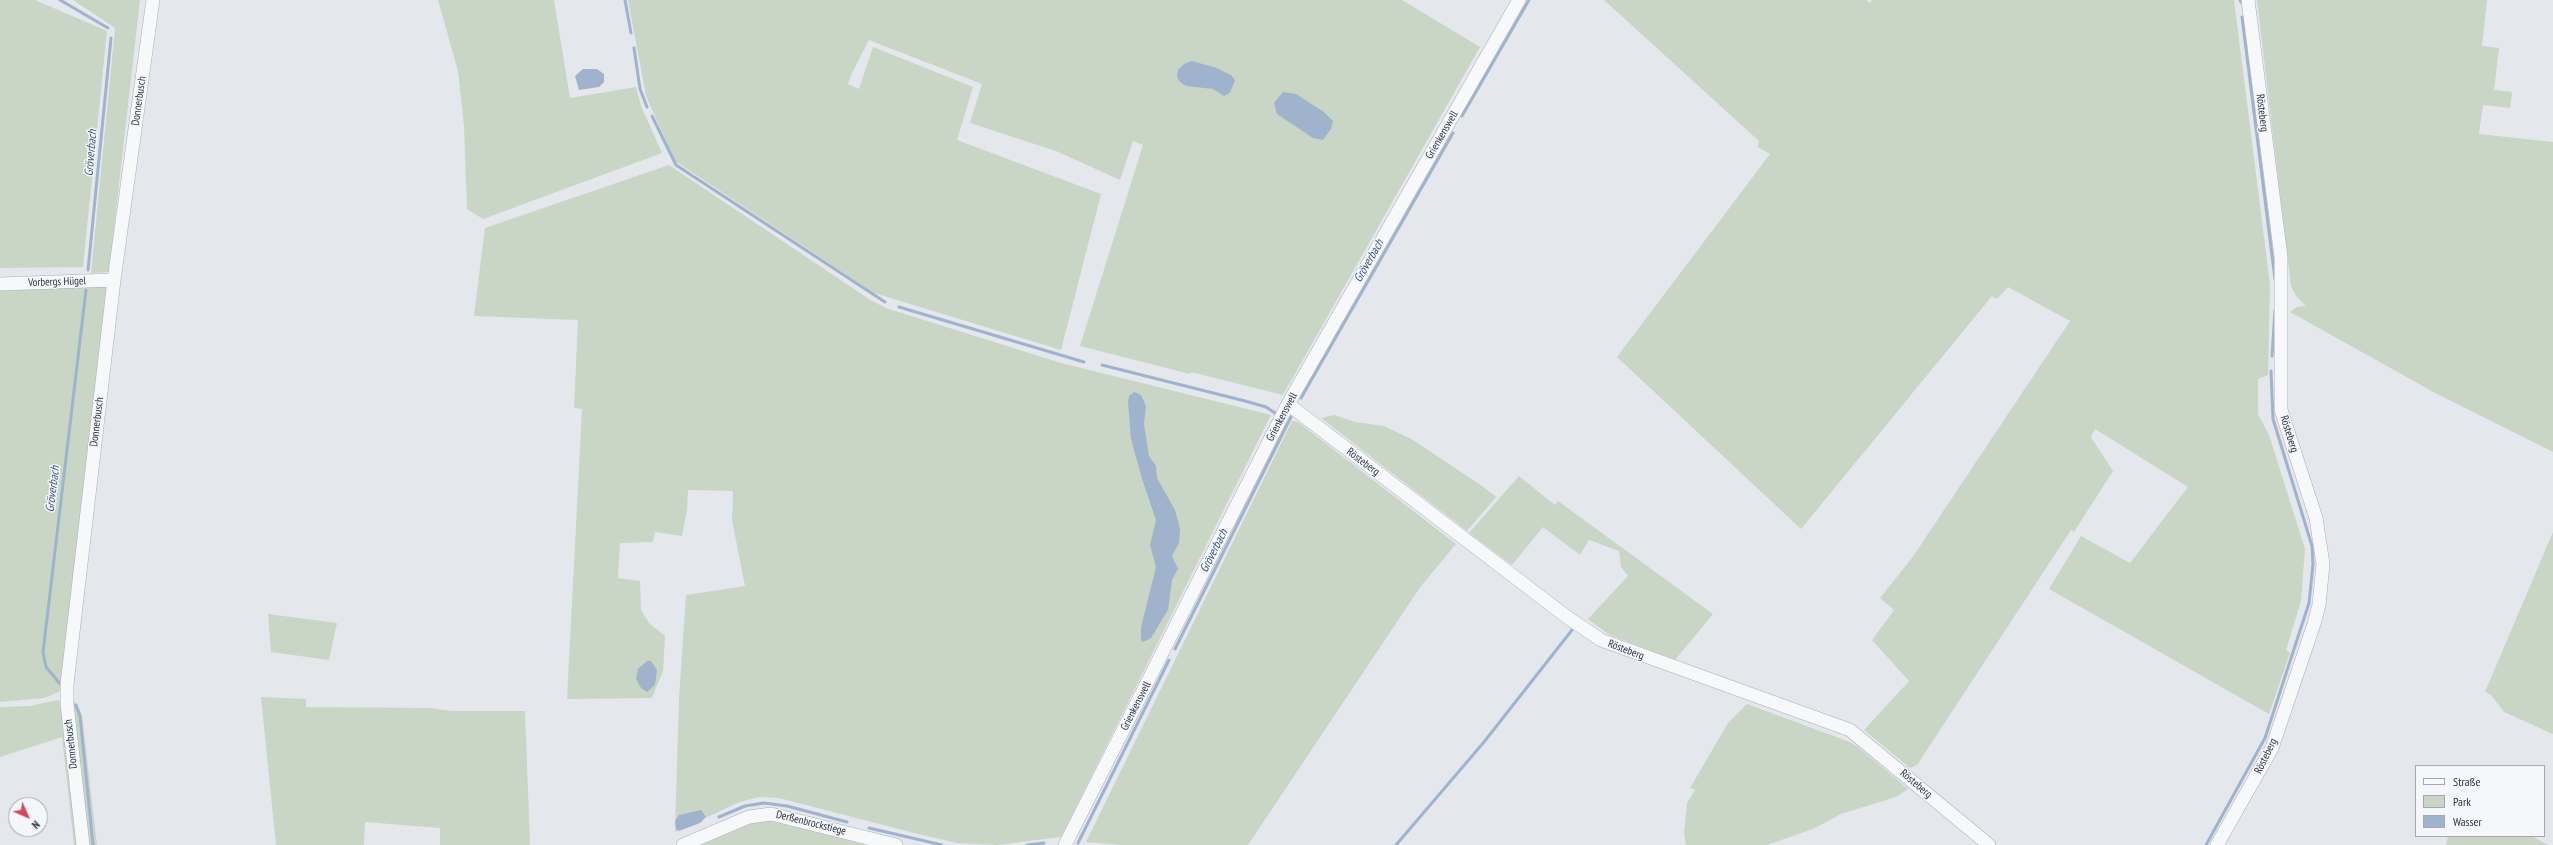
<!DOCTYPE html>
<html>
<head>
<meta charset="utf-8">
<style>
  body { margin:0 }
  #map { position:relative; width:2553px; height:845px; overflow:hidden; background:#e4e7ec; font-family:"PT Sans Narrow",sans-serif }
  canvas { display:block }
  .legend { position:absolute; left:2415px; top:765px; width:130px; height:72px; box-sizing:border-box; background:#f4f6f9; border:1px solid #a4a8b1; margin:0; padding:5px 7px; list-style:none; font-size:12px; color:#2b3445 }
  .legend li { display:flex; align-items:center; gap:8px; height:20px }
  .legend b { width:20px; border:1px solid #a4a8b1 }
  .north { position:absolute; left:8px; top:797px; width:40px; height:40px; box-sizing:border-box; background:#f4f6f9; border:1px solid #a4a8b1; border-radius:50%; rotate:135deg; font-size:11px; font-weight:700; line-height:16px; text-align:center; color:#2b3445 }
  .north::after { content:''; display:block; margin:auto; width:14px; height:18px; background:#d1495b; clip-path:polygon(50% 0,100% 100%,50% 72%,0 100%) }
</style>
</head>
<body>
<div id="map">
<canvas width="2553" height="845"></canvas>
<ul class="legend">
<li><b style="height:5px;background:#f7f8fa"></b>Straße</li>
<li><b style="height:11px;background:#c9d6c5"></b>Park</li>
<li><b style="height:11px;background:#9fb4cc"></b>Wasser</li>
</ul>
<div class="north">N</div>
</div>
<script>
const context = document.querySelector('canvas').getContext('2d');
context.lineJoin = 'round';
function paint(path, color) { context.fillStyle = color; context.fill(path, 'evenodd'); }
const shape = rows => new Path2D(rows.map(r => 'M' + r).join(''));
function strokePath(path, color, width, dash) { context.strokeStyle = color; context.lineWidth = width; context.lineCap = dash ? 'butt' : 'round'; context.setLineDash(dash || []); context.stroke(path); }
function drawText(font, color, halo, rows, align = 'center') {
  context.font = font + ' "PT Sans Narrow",sans-serif'; context.lineWidth = 3; context.setLineDash([]); context.textBaseline = 'middle'; context.strokeStyle = halo; context.fillStyle = color; for (const [text, x, y, turn = 0] of rows) {
    context.save(); context.translate(x, y); context.rotate((+turn || 0) * Math.PI / 180); context.textAlign = isNaN(turn) ? turn : align; if (halo) context.strokeText(text, 0, 0); context.fillText(text, 0, 0); context.restore();
  }
}
const green = shape([
  [0,0,35,0,107,31,83,267,0,268],
  [73,0,140,0,109,272,91,273,115,28],
  [438,0,554,0,570,98,636,87,641,106,662,153,483,219,467,209,464,126,458,71],
  [628,0,1402,0,1480,47,1283,395,1191,372,1190,374,1080,346,1143,145,1133,141,1120,180,1056,151,970,123,982,84,869,40,852,73,848,84,859,89,873,47,973,87,957,140,1101,194,1061,350,874,293,675,161,646,96],
  [1604,0,1866,0,1870,3,1872,0,2234,0,2270,285,2268,375,2258,379,2258,414,2269,435,2305,549,2301,601,2286,650,2290,653,2269,714,2049,589,2081,536,2130,563,2188,487,2095,429,2091,437,2113,471,2074,532,2071,530,1917,765,1910,768,1864,730,1909,681,1872,640,1894,610,1880,598,1912,558,2070,321,2008,287,1997,299,1992,296,1801,529,1617,357,1770,154,1758,147,1759,141],
  [2257,0,2487,0,2482,46,2499,48,2494,90,2512,92,2510,108,2483,105,2479,134,2553,142,2553,452,2437,394,2290,312,2297,307,2306,306,2296,296,2291,286],
  [669,165,872,301,886,308,1061,363,1271,415,1061,837,997,845,958,843,918,834,779,798,759,797,740,802,675,832,679,698,686,595,745,586,732,520,733,491,688,490,687,510,682,536,655,532,653,542,620,543,618,578,640,581,641,610,649,623,665,636,663,671,652,698,567,699,582,409,574,408,578,320,474,316,485,228],
  [108,285,62,682,59,692,44,698,0,702,0,286],
  [1334,415,1355,422,1384,426,1413,440,1482,486,1496,497,1467,531,1321,418],
  [1292,421,1298,422,1456,544,1421,586,1248,845,1122,845,1086,842],
  [1519,476,1555,505,1558,501,1713,614,1675,660,1608,634,1588,619,1628,576,1621,567,1619,551,1589,540,1580,555,1543,527,1512,565,1469,533],
  [2553,532,2553,734,2504,712,2491,695,2485,692],
  [268,614,337,623,329,660,271,652],
  [261,697,306,699,306,707,429,708,452,711,525,711,530,845,440,845,440,828,365,822,364,845,276,845],
  [58,700,62,703,80,845,74,845,62,737,0,757,0,707,30,706],
  [75,701,82,715,97,845,88,845,73,708],
  [1747,704,1847,741,1857,746,1908,789,1896,797,1841,814,1813,829,1767,845,1686,845,1684,834,1687,803,1695,790,1690,788,1728,723],
  [769,821,788,824,865,845,702,845,749,824],
  [2448,836,2532,836,2548,845,2446,845]
]);
const water = shape([
  [1192,61,1217,68,1231,75,1235,80,1230,93,1224,96,1213,89,1186,86,1180,82,1177,77,1178,70,1184,64],
  [583,69,597,69,604,74,604,82,599,87,579,90,575,76],
  [1283,92,1296,94,1324,112,1333,121,1331,129,1323,140,1313,138,1277,114,1274,103],
  [1134,392,1141,395,1146,406,1144,424,1149,456,1156,466,1157,478,1175,510,1180,529,1179,543,1172,556,1178,569,1172,580,1168,610,1151,638,1143,642,1141,640,1141,627,1156,567,1150,545,1156,520,1142,479,1131,439,1128,402,1129,396],
  [647,661,651,661,657,670,655,685,647,692,641,688,636,679,638,669],
  [701,810,706,817,700,823,679,831,676,829,675,821,679,815]
]);
const stream = shape([
  [60,0,108,28],
  [625,0,631,33],
  [2240,0,2241,2],
  [2242,17,2275,279],
  [634,48,640,89,647,107],
  [652,116,676,165,885,302],
  [1462,116,1529,0],
  [88,270,111,38],
  [899,307,1084,362],
  [2272,356,2275,310],
  [1102,365,1245,401,1266,407,1275,413],
  [1301,398,1453,133],
  [1175,649,1291,417],
  [61,685,46,667,43,652,86,290],
  [76,705,80,716,93,845],
  [719,817,745,806,764,803,787,806,847,822],
  [869,828,942,845],
  [1078,843,1169,660],
  [1027,845,1044,843],
  [1396,845,1484,742,1572,630],
  [2206,845,2265,738,2309,603,2313,564,2312,546,2273,419,2271,371]
]);
const minor = shape([
  [0,284,114,280],
  [1288,404,1567,617,1601,640,1850,730,1989,845],
  [83,845,67,704,67,684,114,280,153,0],
  [683,845,749,817,771,814,896,845],
  [1065,845,1288,404,1519,0],
  [2217,845,2272,748,2314,624,2319,605,2323,564,2316,518,2281,410,2281,257,2248,0]
]);
const streetNames = [
  ["Donnerbusch",139,101,-82],
  ["Rösteberg",2262,113,83],
  ["Grienkenswell",1442,135,-60],
  ["Vorbergs Hügel",57,282,-2],
  ["Grienkenswell",1282,417,-62],
  ["Donnerbusch",97,422,-83],
  ["Rösteberg",2289,434,73],
  ["Rösteberg",1363,462,37],
  ["Rösteberg",1626,650,21],
  ["Grienkenswell",1136,706,-63],
  ["Donnerbusch",71,744,-96],
  ["Rösteberg",2266,756,-64],
  ["Rösteberg",1916,784,40],
  ["Derßenbrockstiege",811,823,14]
];
const waterNames = [
  ["Gröverbach",91,153,-85],
  ["Gröverbach",1369,261,-60],
  ["Gröverbach",53,489,-83],
  ["Gröverbach",1214,551,-63]
];
paint(green, '#c9d6c5');
paint(water, '#9fb4cc');
strokePath(stream, '#9fb4cc', 3);
strokePath(minor, '#a9aeb7', 14);
strokePath(minor, '#f7f8fa', 13);
drawText('11px', '#2b3445', '#f4f6f9', streetNames);
drawText('italic 12px', '#34527a', '#f4f6f9', waterNames);
</script>
</body>
</html>
